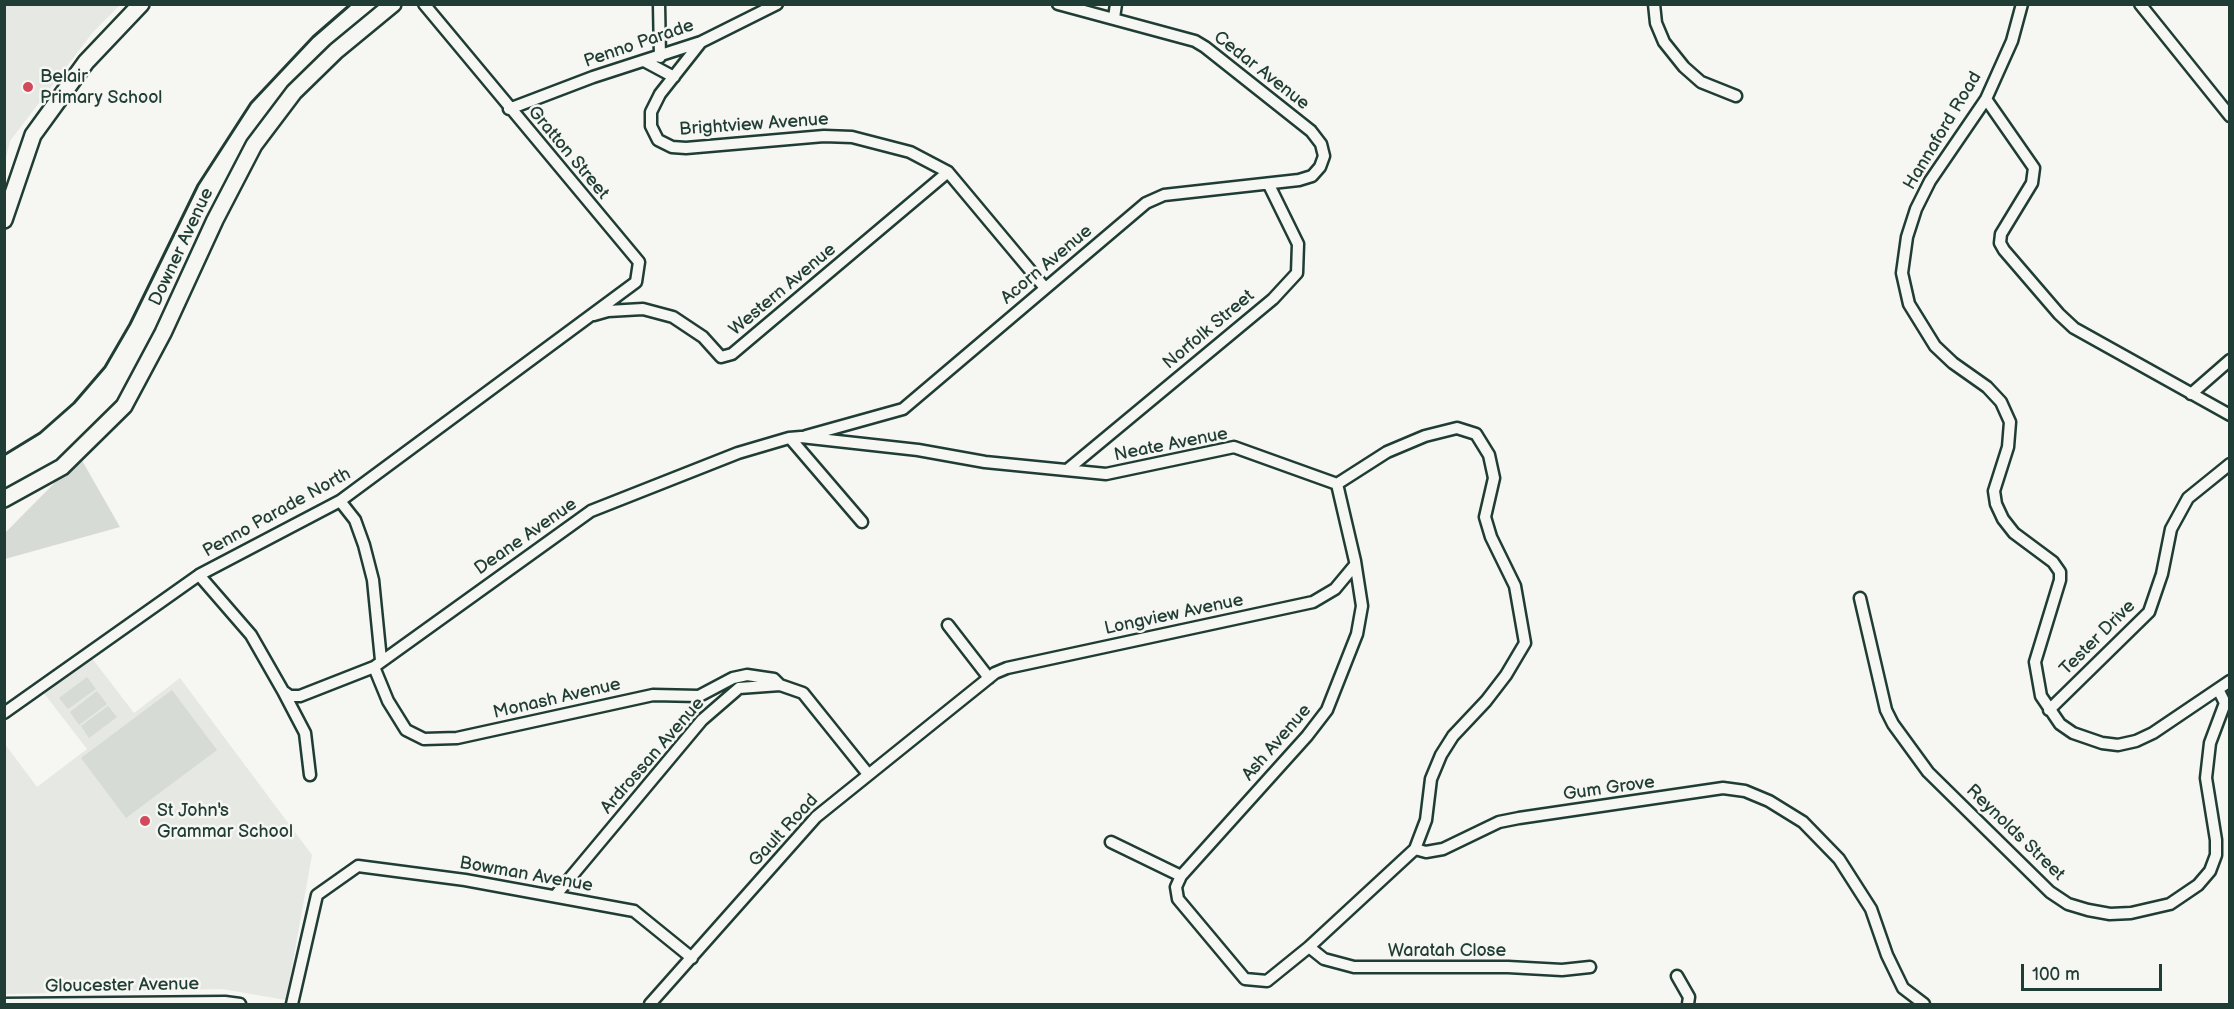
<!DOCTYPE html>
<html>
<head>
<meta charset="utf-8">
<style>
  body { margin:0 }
  #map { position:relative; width:2234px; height:1009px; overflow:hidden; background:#f6f6f2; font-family:"Balsamiq Sans",sans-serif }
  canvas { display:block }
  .frame { position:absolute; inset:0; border:6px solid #1f3d34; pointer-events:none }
  .scale { position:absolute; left:2021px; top:964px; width:141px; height:27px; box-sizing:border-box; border:3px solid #1f3d34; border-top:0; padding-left:8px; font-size:18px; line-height:21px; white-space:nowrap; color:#1f3d34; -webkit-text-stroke:4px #f6f6f2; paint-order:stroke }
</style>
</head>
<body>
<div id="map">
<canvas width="2234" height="1009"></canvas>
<div class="frame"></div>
<div class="scale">100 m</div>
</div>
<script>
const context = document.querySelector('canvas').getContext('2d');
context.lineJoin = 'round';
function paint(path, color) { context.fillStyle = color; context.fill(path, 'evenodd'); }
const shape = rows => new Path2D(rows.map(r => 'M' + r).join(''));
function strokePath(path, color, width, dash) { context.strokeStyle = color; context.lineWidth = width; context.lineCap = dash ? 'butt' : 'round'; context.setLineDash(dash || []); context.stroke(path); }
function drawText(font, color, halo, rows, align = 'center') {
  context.font = font + ' "Balsamiq Sans",sans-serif'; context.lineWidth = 5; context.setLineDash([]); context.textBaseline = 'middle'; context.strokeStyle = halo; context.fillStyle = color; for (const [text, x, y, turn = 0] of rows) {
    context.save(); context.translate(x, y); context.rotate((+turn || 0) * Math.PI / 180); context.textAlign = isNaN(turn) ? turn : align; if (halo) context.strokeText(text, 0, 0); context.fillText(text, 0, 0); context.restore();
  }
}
const built = shape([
  [5,4,120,5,93,32,10,141,5,161],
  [91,657,134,713,180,678,312,855,286,1000,222,989,5,994,4,743,37,787,87,749,43,692]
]);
const green = shape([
  [80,457,120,527,5,559,5,533],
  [87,677,96,689,68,709,59,698],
  [172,690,217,750,126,818,81,758],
  [97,691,107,704,79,725,70,712],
  [108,706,117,717,89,738,81,726]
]);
const street = shape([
  [659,4,660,57],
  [1654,4,1656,23,1664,42,1684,67,1701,82,1736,96],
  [2022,4,2012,41,1986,99,1930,181,1916,209,1907,237,1902,273,1909,304,1935,346,1953,363,1987,387,2001,402,2010,422,2008,447,1994,491,1996,504,2003,519,2014,533,2053,562,2060,572,2060,580,2035,662,2041,696,2060,724,2073,733,2102,743,2118,745,2136,741,2153,733,2230,681],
  [2140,4,2230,116],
  [1114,18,1116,4],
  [701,42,660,94,651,112,651,126,658,140,672,147,686,148,824,136,852,137,910,152,948,172,1045,288],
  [646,62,674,77],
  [1986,99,2034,168,2032,183,2001,234,2000,243,2004,250,2059,314,2074,328,2230,415],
  [509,109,593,77,701,42,777,4],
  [594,315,608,311,643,309,673,317,703,337,721,357,732,354,948,172],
  [2191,394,2230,360],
  [806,436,903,409,1146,203,1164,195,1299,180,1312,176,1320,167,1324,156,1321,144,1311,131,1205,47,1195,41,1058,4],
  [790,438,862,522],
  [1067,470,1273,299,1297,273,1298,244,1269,185],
  [340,501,355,520,364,545,373,580,381,660],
  [199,575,251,635,283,691,290,696,300,696,374,667,591,511,738,453,789,438,801,437,918,450,985,462,1106,474,1234,447,1337,484,1387,452,1425,436,1457,428,1476,434,1489,455,1494,478,1485,517,1491,537,1515,586,1525,643,1506,675,1486,701,1453,736,1441,755,1431,779,1426,820,1415,849,1309,947,1267,981,1245,979,1178,899,1176,887,1181,876,1307,736,1327,710,1357,634,1362,606,1355,561,1337,484],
  [1860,598,1886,710,1893,724,1928,772,2050,892,2068,904,2088,910,2110,914,2131,913,2170,904,2198,885,2210,871,2216,855,2216,840,2206,778,2210,743,2225,703,2218,689],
  [948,625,989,678],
  [374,667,388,701,406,730,424,739,457,738,653,695,699,696,733,678,747,675,774,679,780,685],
  [283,691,305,733,310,775],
  [2049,710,2149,612,2162,574,2171,529,2188,498,2230,464],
  [4,713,199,575,340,501,636,282,639,262,424,4],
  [1111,842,1181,876],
  [1415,849,1426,852,1443,849,1499,822,1519,818,1723,788,1745,791,1769,801,1803,822,1839,859,1871,909,1887,955,1903,988,1924,1004],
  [555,896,702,720,739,688,780,685,803,693,868,774],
  [1309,947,1324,959,1354,967,1508,967,1562,970,1590,967],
  [1677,976,1689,997,1688,1004],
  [4,1004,225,1002,240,1004],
  [292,1004,317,895,358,866,465,880,634,911,692,958],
  [650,1004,816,817,995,673,1007,668,1313,602,1335,589,1355,565]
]);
const secondary = shape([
  [4,220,33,135,86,62,141,4],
  [4,499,62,467,124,406,163,333,215,220,254,145,294,92,336,51,393,4]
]);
const rail = shape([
  [4,455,40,433,74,403,105,367,130,324,198,185,251,103,313,37,351,4]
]);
const markers = [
  [28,87,6,"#d1495b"],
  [145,821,6,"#d1495b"]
];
const streetNames = [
  ["Penno Parade",639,44,-19],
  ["Cedar Avenue",1261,71,38],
  ["Brightview Avenue",754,125,-4],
  ["Hannaford Road",1943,131,-59],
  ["Gratton Street",568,153,50],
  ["Downer Avenue",182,247,-65],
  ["Acorn Avenue",1047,265,-40],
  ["Western Avenue",783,290,-40],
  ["Norfolk Street",1209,330,-40],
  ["Neate Avenue",1171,445,-11],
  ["Penno Parade North",277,513,-29],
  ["Deane Avenue",526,537,-35],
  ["Longview Avenue",1174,615,-12],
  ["Tester Drive",2098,638,-45],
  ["Monash Avenue",557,699,-13],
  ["Ash Avenue",1277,743,-49],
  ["Ardrossan Avenue",653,756,-49],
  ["Gum Grove",1609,789,-8],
  ["Gault Road",784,831,-47],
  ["Reynolds Street",2015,833,44],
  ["Bowman Avenue",526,875,10],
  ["Waratah Close",1447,951],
  ["Gloucester Avenue",122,986,-1]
];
const poiNames = [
  ["Belair",40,77],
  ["Primary School",40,98],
  ["St John's",157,811],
  ["Grammar School",157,832]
];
paint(built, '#e6e8e4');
paint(green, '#d6dbd6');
strokePath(street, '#1f3d34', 15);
strokePath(secondary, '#1f3d34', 20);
strokePath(street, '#f6f6f2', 10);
strokePath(secondary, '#f6f6f2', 15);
strokePath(rail, '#1f3d34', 3);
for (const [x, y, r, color] of markers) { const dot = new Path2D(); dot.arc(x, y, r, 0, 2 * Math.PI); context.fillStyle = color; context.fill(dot); strokePath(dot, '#f6f6f2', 2); }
drawText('18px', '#1f3d34', '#f6f6f2', streetNames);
drawText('18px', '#1f3d34', '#f6f6f2', poiNames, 'left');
</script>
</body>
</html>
